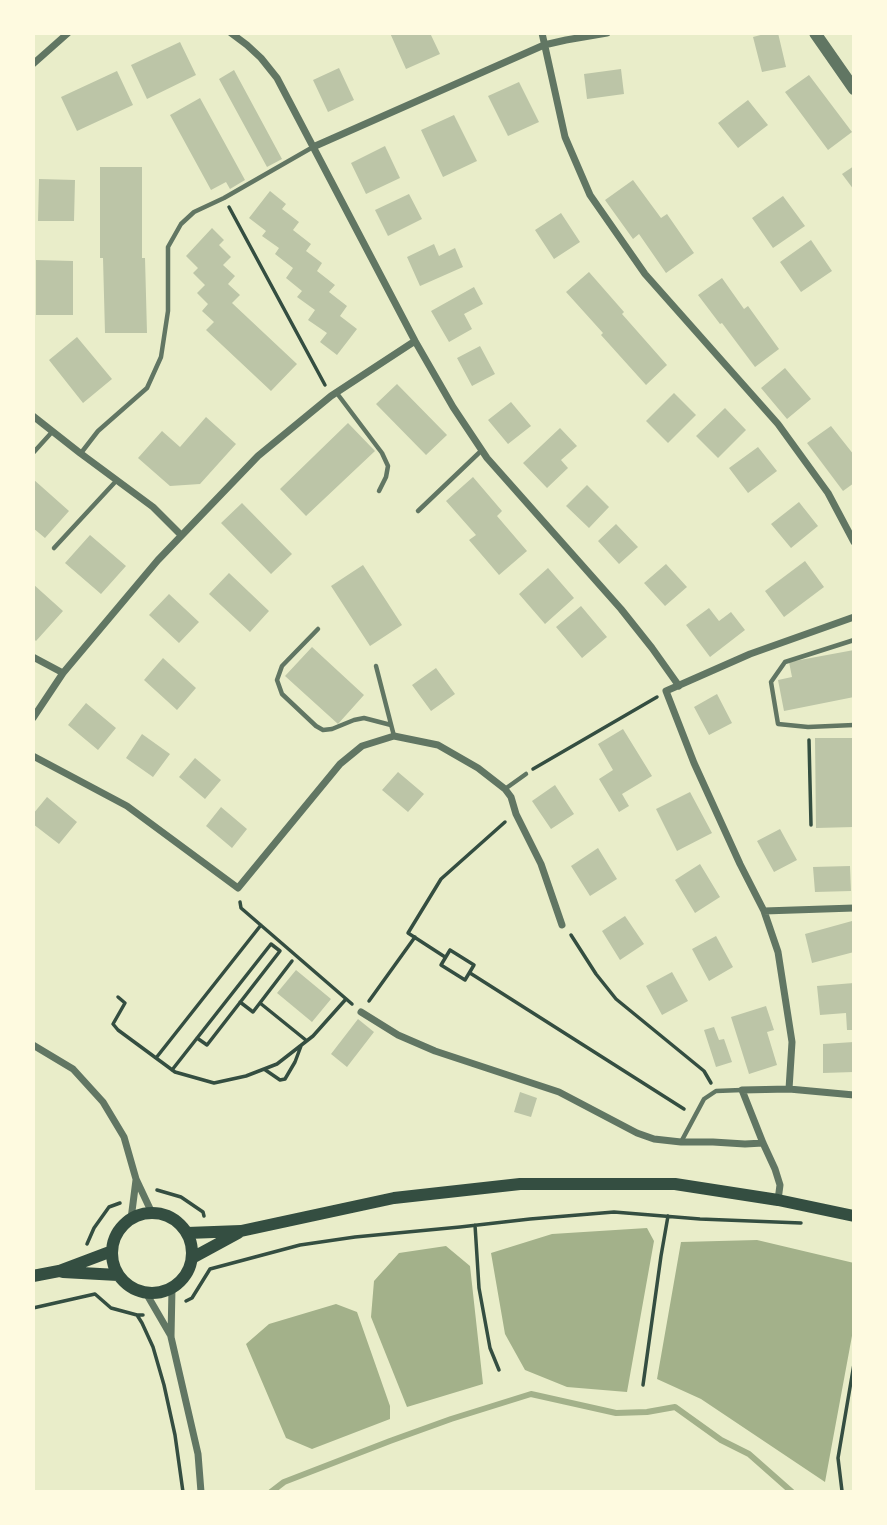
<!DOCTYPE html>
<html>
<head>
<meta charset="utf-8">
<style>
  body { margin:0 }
  #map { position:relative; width:887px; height:1525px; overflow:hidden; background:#e9edc9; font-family:Raleway,sans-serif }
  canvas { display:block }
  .frame { position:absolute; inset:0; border:35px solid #fefae0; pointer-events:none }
</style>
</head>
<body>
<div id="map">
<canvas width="887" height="1525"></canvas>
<div class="frame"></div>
</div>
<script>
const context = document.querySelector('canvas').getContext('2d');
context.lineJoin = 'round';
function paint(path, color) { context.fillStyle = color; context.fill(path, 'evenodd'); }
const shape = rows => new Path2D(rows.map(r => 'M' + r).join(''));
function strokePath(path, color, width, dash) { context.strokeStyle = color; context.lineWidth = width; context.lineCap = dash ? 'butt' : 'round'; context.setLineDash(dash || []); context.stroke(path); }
const water = shape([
  [647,1228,654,1241,627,1392,567,1387,525,1370,505,1334,491,1253,552,1234],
  [757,1240,854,1263,854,1325,825,1482,701,1399,657,1379,681,1242],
  [446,1246,470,1266,483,1384,407,1407,371,1317,374,1281,399,1253],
  [336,1304,357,1312,390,1406,390,1419,312,1449,286,1438,246,1344,269,1324]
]);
const stream = shape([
  [271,1492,284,1482,390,1441,451,1419,531,1394,616,1413,647,1412,675,1407,721,1440,749,1454,792,1492]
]);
const building = shape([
  [390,33,430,33,440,54,406,69],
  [768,33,778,33,786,67,762,72,753,37],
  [180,42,196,75,147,99,131,65],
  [339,68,354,100,328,112,313,80],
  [621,69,624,94,587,99,584,74],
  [234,70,282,159,267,167,219,79],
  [117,71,133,105,77,131,61,97],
  [809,75,852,132,828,150,785,92],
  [519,82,539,122,508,136,488,96],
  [200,98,245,180,230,189,226,182,211,190,170,115],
  [748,100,768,125,738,148,718,123],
  [454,115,477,161,443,177,421,130],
  [385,146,400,178,366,194,351,163],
  [854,166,854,190,842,174],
  [100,167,142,167,142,258,145,258,147,333,105,333,103,258,100,258],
  [39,179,75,180,74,221,38,221],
  [633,180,661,218,667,214,694,253,666,273,639,234,633,239,605,200],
  [270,191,286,204,282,209,299,222,293,230,311,244,306,251,322,263,317,271,335,285,329,292,347,306,340,316,357,329,337,355,320,342,327,333,308,320,315,310,297,297,302,291,286,278,293,268,275,254,279,248,262,236,266,231,249,218],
  [409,194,422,219,388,236,375,210],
  [783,196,805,226,773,248,752,218],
  [561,213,580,242,554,259,535,230],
  [212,228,224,240,219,245,231,257,223,265,235,276,228,284,240,295,232,303,297,364,271,391,206,330,214,322,202,311,208,304,197,293,205,285,193,273,198,268,186,256],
  [811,240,832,271,801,292,780,262],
  [434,244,439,256,455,248,463,267,420,286,407,257],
  [36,260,73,261,73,315,36,315],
  [589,272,624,312,622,314,667,365,646,385,601,335,603,333,566,292],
  [722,278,744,309,748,306,779,349,755,367,722,323,720,324,698,295],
  [474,287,483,304,464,314,472,329,449,342,431,311],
  [77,337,112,379,83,403,49,360],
  [480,346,495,374,472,386,457,358],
  [785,368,811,399,787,419,761,388],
  [397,384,447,435,426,455,376,404],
  [674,393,696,415,668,443,646,421],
  [511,402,531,426,508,444,488,420],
  [725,408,746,430,718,458,696,436],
  [206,417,236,444,200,484,170,486,138,458,162,431,180,447],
  [348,423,375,451,306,516,280,489],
  [831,426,854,455,854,483,843,491,807,443],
  [560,428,577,446,561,460,568,468,547,488,523,463],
  [758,447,777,471,748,493,729,468],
  [473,477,502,511,497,516,527,551,499,575,469,540,476,535,446,501],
  [33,479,69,511,45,538,33,528],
  [587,485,609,507,589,528,566,506],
  [799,502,818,526,791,548,771,524],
  [242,503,292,554,271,574,221,523],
  [616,524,638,547,619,564,598,541],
  [90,535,126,566,101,594,65,563],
  [805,561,824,587,784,617,765,591],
  [666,564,687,587,665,606,644,583],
  [363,565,402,625,370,646,331,586],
  [548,568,574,598,545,624,519,594],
  [229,573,269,611,250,632,209,594],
  [33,584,63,611,36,641,33,638],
  [169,594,199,622,179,643,149,615],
  [581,606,607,637,582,658,556,627],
  [709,608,719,621,731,612,745,630,710,657,686,625],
  [312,647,364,695,338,724,285,676],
  [854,650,854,697,784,711,778,680,792,677,789,662],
  [163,658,196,688,177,710,144,680],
  [436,668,455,694,431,711,412,685],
  [717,694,732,723,709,735,694,707],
  [86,703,116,728,98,750,68,725],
  [623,729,652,776,622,794,629,806,619,812,599,779,613,770,598,744],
  [142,734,170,754,153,777,126,758],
  [815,738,854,738,854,827,816,828],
  [195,758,221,780,205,799,179,777],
  [398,772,424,794,408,812,382,790],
  [555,785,574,814,551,829,532,801],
  [690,792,712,833,677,851,656,809],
  [47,797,77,822,59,844,33,824,33,814],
  [221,807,247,829,232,848,206,826],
  [780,829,797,860,774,872,757,841],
  [598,848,617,879,590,896,571,866],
  [700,864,720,897,695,913,675,880],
  [850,866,851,891,815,892,813,867],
  [625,916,644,944,620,960,602,931],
  [852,921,854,928,854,952,812,963,805,934],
  [716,936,733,967,709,981,692,949],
  [296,970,331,999,312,1022,277,993],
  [672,972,688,1001,662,1015,646,986],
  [854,983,854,1030,847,1030,846,1013,820,1015,817,986],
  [766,1006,774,1030,767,1032,777,1065,749,1074,731,1017],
  [358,1019,374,1032,347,1067,331,1054],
  [714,1027,719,1040,724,1039,732,1062,716,1067,704,1030],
  [854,1042,854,1072,823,1073,823,1044],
  [520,1092,537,1098,531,1117,514,1112]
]);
const path = shape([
  [229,207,325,385],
  [809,740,811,825],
  [533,769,657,697],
  [240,902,241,908,352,1004],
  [571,935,596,974,616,999,704,1071,711,1083],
  [450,950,474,965,465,980,441,965,450,950],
  [445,957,408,933,441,879,505,822],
  [470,973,684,1109],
  [118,997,125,1003,113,1024,118,1030,175,1072,214,1083,246,1076,277,1064,313,1036,346,999],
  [369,1001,415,937],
  [240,1002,253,1012,292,961],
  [260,1003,307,1041],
  [156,1058,261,925],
  [264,1069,280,1080,285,1079,295,1062,301,1046],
  [172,1070,271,944,280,951,207,1045,197,1038],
  [157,1190,181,1197,203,1212,204,1216],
  [475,1225,479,1288,490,1348,499,1370],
  [87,1244,94,1228,109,1207,120,1203],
  [186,1301,192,1298,210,1269,300,1245,355,1237,460,1227,530,1219,614,1212,700,1219,801,1223],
  [33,1308,95,1294,111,1308,137,1315,143,1315],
  [137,1315,142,1323,153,1347,164,1385,175,1435,183,1492],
  [643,1385,661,1256,668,1216],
  [842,1491,838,1458,854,1364]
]);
const service = shape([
  [336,392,382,453,388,466,386,477,379,491],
  [33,453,52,432],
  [81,453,98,431,147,388,161,357,168,311,168,247,181,224,194,212,224,198,313,147],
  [418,511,482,450],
  [54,548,117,480],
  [318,629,282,666,277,680,282,694,316,726,323,730,332,729,354,720,364,718,391,725],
  [854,640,785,662,771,682,778,724,808,727,854,725],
  [376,666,394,736],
  [505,789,526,774],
  [681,1142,704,1099,716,1091,742,1090]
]);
const minor = shape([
  [231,33,247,45,261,58,277,78,415,341,453,407,487,458,621,609,652,648,679,686],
  [542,33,565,137,590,195,645,274,778,424,828,493,854,542],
  [33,64,68,33],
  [313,147,544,45,566,40,607,33],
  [33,416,80,453,153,507,181,535],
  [33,657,63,673],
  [33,718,63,673,158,560,258,456,331,396,415,341],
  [33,756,127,806,238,888,340,764,362,746,394,736,438,745,478,768,505,789,511,797,516,814,541,864,562,925],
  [764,911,854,908],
  [361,1012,398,1035,435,1051,559,1092,637,1133,654,1139,681,1142,713,1142,745,1144,763,1143],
  [33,1045,73,1069,103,1102,124,1137,136,1179,152,1213],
  [789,1089,792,1042,778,952,764,911,740,864,694,763,666,691,750,654,854,617],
  [778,1200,780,1185,775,1169,763,1143,742,1090,789,1089,854,1095],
  [131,1219,136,1180],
  [172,1288,171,1337,198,1454,201,1492],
  [146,1293,171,1336]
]);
const tertiary = shape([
  [815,33,854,89]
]);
const secondary = shape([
  '112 1253a40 40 0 1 1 80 0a40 40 0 1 1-80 0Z',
  [187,1233,241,1231,394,1198,520,1184,675,1184,778,1200,854,1216],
  [192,1258,238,1233],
  [63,1272,118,1275],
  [33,1276,59,1271,112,1251]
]);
paint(water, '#a3b18a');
strokePath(stream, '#a3b18a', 6);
paint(building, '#bcc5a7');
strokePath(path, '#344e41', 3.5);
strokePath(service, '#617663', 4.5);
strokePath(minor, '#617663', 7);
strokePath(tertiary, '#617663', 12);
strokePath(secondary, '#344e41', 12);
</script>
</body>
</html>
